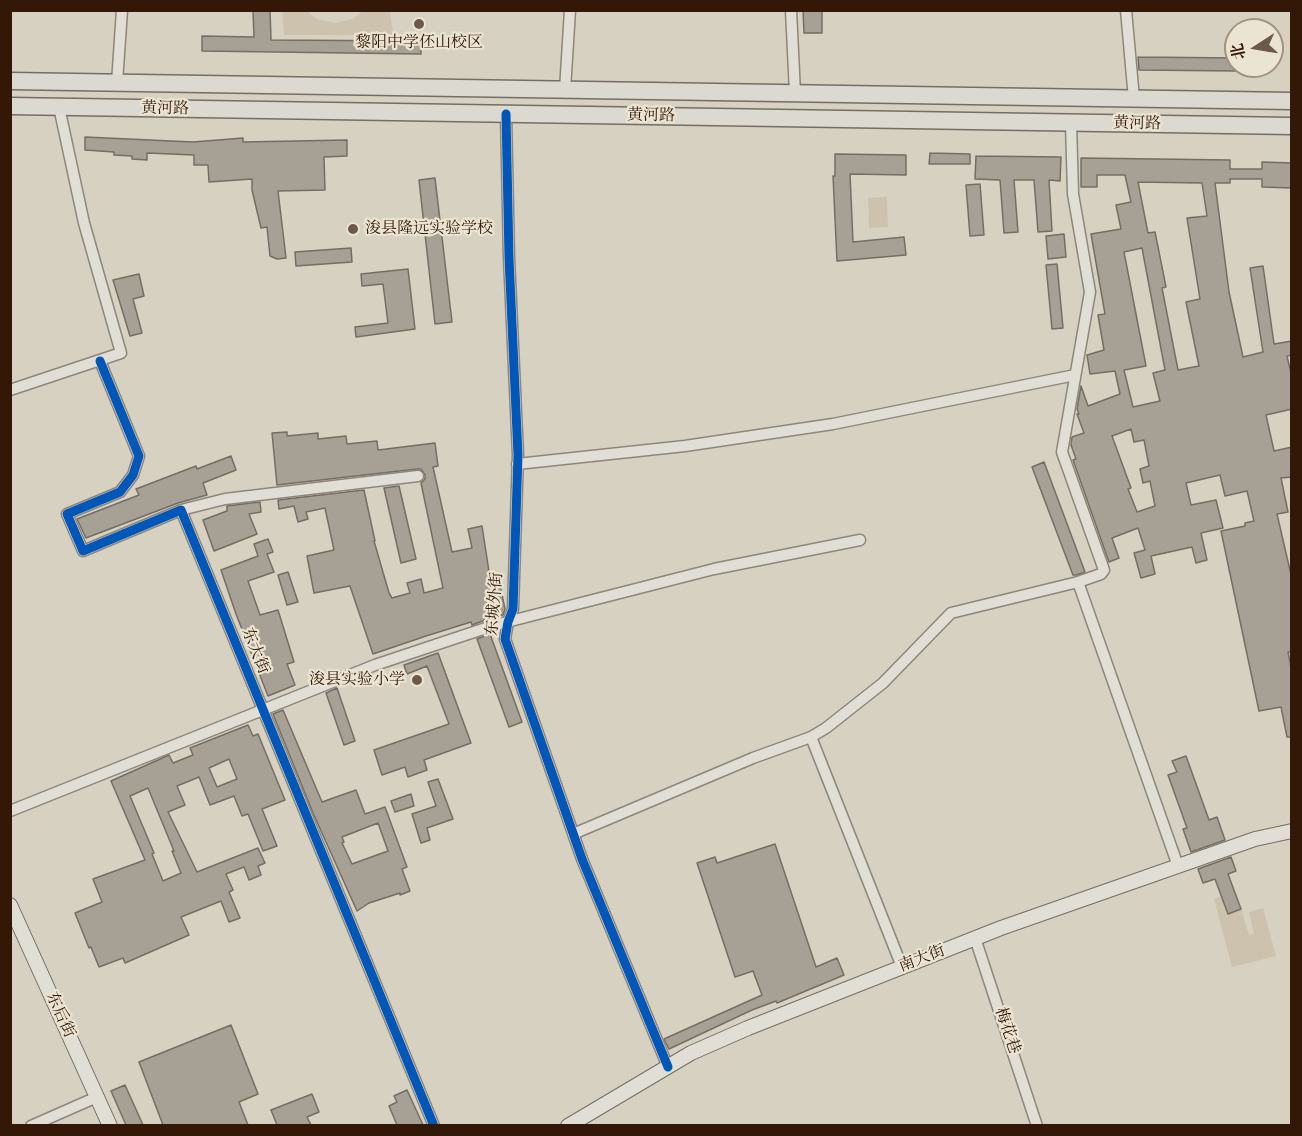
<!DOCTYPE html>
<html>
<head>
<meta charset="utf-8">
<style>
  body { margin:0 }
  #map { position:relative; width:1302px; height:1136px; overflow:hidden; background:#d7d1c2; font-family:"IM FELL Great Primer","Noto Serif SC",serif }
  canvas { display:block }
  .frame { position:absolute; inset:0; border:12px solid #341807; pointer-events:none }
  .north { position:absolute; left:1224px; top:18px; width:60px; height:60px; box-sizing:border-box; background:#ebe4d2; border:2px solid #a29281; border-radius:50%; rotate:258deg; font-size:16px; font-weight:700; line-height:24px; text-align:center; color:#341807 }
  .north::after { content:''; display:block; margin:auto; width:21px; height:27px; background:#6d5948; clip-path:polygon(50% 0,100% 100%,50% 72%,0 100%) }
</style>
</head>
<body>
<div id="map">
<canvas width="1302" height="1136"></canvas>
<div class="frame"></div>
<div class="north">北</div>
</div>
<script>
const context = document.querySelector('canvas').getContext('2d');
context.lineJoin = 'round';
function paint(path, color) { context.fillStyle = color; context.fill(path, 'evenodd'); }
const shape = rows => new Path2D(rows.map(r => 'M' + r).join(''));
function strokePath(path, color, width, dash) { context.strokeStyle = color; context.lineWidth = width; context.lineCap = dash ? 'butt' : 'round'; context.setLineDash(dash || []); context.stroke(path); }
function drawText(font, color, halo, rows, align = 'center') {
  context.font = font + ' "IM FELL Great Primer","Noto Serif SC",serif'; context.lineWidth = 4.5; context.setLineDash([]); context.textBaseline = 'middle'; context.strokeStyle = halo; context.fillStyle = color; for (const [text, x, y, turn = 0] of rows) {
    context.save(); context.translate(x, y); context.rotate((+turn || 0) * Math.PI / 180); context.textAlign = isNaN(turn) ? turn : align; if (halo) context.strokeText(text, 0, 0); context.fillText(text, 0, 0); context.restore();
  }
}
const green = shape([
  [282,11,307,11,317,19,335,23,353,19,363,11,390,11,393,35,284,35],
  [887,197,888,227,869,228,868,198],
  [1222,897,1228,914,1241,909,1249,935,1254,934,1249,912,1263,908,1276,956,1232,967,1214,899]
]);
const building = shape([
  [253,10,270,10,271,40,421,41,421,54,202,51,202,36,254,37,253,10],
  [803,10,822,10,822,33,804,33,803,10],
  [1138,57,1236,58,1236,71,1139,70,1138,57],
  [85,137,193,142,243,138,243,142,347,140,347,156,324,157,325,190,278,191,286,258,277,259,270,256,267,227,261,228,252,190,252,179,209,182,208,165,194,165,194,155,147,153,147,160,132,159,132,156,114,155,114,152,85,150,85,137],
  [930,153,970,154,970,164,929,164,930,153],
  [835,154,906,155,906,175,850,174,853,242,904,237,906,255,837,261,833,176,835,176,835,154],
  [976,156,1061,157,1060,181,1049,180,1052,231,1038,232,1034,180,1014,180,1018,232,1004,233,1000,180,975,179,976,156],
  [1081,158,1230,160,1230,169,1262,169,1262,162,1292,163,1292,188,1262,187,1262,179,1230,179,1230,183,1215,183,1229,292,1243,357,1263,352,1250,268,1263,266,1274,344,1292,341,1292,355,1287,356,1292,378,1292,409,1266,415,1274,451,1292,447,1292,477,1281,478,1288,512,1277,514,1292,579,1292,652,1288,652,1292,672,1292,737,1287,737,1281,707,1259,711,1221,531,1245,526,1245,523,1254,521,1247,491,1225,496,1220,475,1186,483,1191,505,1216,500,1223,528,1201,533,1207,560,1196,563,1192,547,1151,556,1155,574,1141,578,1134,553,1145,550,1138,528,1112,538,1119,558,1109,562,1073,460,1076,459,1071,445,1072,437,1084,433,1077,414,1079,414,1077,409,1081,386,1088,406,1120,394,1115,371,1090,374,1087,355,1104,350,1098,315,1105,314,1091,234,1121,229,1116,205,1131,202,1125,175,1097,175,1097,187,1081,187,1081,158],
  [1138,182,1202,183,1207,216,1187,218,1200,299,1186,302,1199,366,1178,370,1162,288,1166,287,1155,232,1148,233,1138,182],
  [1142,248,1165,370,1153,373,1160,401,1133,407,1124,370,1146,366,1124,252,1142,248],
  [1131,429,1134,442,1144,440,1149,466,1140,469,1143,483,1150,481,1155,506,1137,512,1128,489,1131,488,1112,436,1131,429],
  [435,178,452,322,435,324,419,180,435,178],
  [980,184,984,235,970,236,966,185,980,184],
  [1064,234,1066,257,1048,259,1046,236,1064,234],
  [351,248,352,262,296,266,295,252,351,248],
  [1057,264,1063,328,1052,329,1046,265,1057,264],
  [408,269,415,329,356,337,355,327,388,323,383,284,362,286,361,274,408,269],
  [139,274,144,296,133,299,142,333,130,336,113,280,139,274],
  [287,432,287,436,318,433,318,439,346,436,347,444,377,441,378,450,435,443,438,466,433,467,452,552,472,548,468,529,482,526,490,578,498,576,505,609,503,615,484,618,485,620,472,625,471,622,426,636,373,654,350,586,314,593,307,556,334,550,325,508,306,512,308,519,298,522,294,506,279,509,278,500,364,490,375,541,374,541,389,593,392,598,410,593,407,583,421,579,424,593,443,588,421,483,425,479,425,475,421,469,417,469,277,485,272,433,287,432],
  [231,456,236,470,203,483,207,495,178,503,86,538,77,519,139,495,136,489,196,466,197,469,231,456],
  [1044,462,1085,572,1076,575,1073,575,1032,467,1044,462],
  [399,486,416,559,401,563,384,488,399,486],
  [260,502,261,512,249,514,257,534,214,551,203,520,227,511,227,506,260,502],
  [268,539,273,552,267,554,274,572,248,581,260,615,278,610,294,662,287,664,295,685,268,696,236,614,221,570,258,556,254,544,268,539],
  [288,572,298,602,287,605,278,575,288,572],
  [490,634,522,722,509,727,477,639,490,634],
  [438,653,471,743,424,760,427,770,408,777,405,767,382,775,374,750,449,724,427,666,407,674,404,665,438,653],
  [337,688,355,741,344,745,326,693,337,688],
  [283,710,322,802,356,790,365,814,385,807,407,867,402,869,410,891,400,895,400,893,369,903,357,911,313,813,273,714,283,710],
  [378,823,388,851,352,864,342,843,344,842,342,837,378,823],
  [248,725,253,736,258,734,285,800,262,809,277,846,263,851,248,814,242,816,234,796,210,805,199,777,177,786,185,805,168,812,197,872,258,848,265,863,258,866,261,875,249,880,244,867,226,874,233,890,229,892,240,918,229,922,221,901,181,917,189,935,125,963,123,958,99,967,91,947,89,948,75,913,102,902,93,879,145,860,111,781,169,755,173,763,193,755,190,748,248,725],
  [229,759,237,779,217,787,209,768,229,759],
  [148,788,174,851,172,851,181,873,163,881,152,854,154,853,130,796,148,788],
  [1186,756,1209,820,1217,817,1225,840,1191,852,1183,829,1187,828,1168,775,1177,772,1172,761,1186,756],
  [438,779,453,819,427,828,430,840,421,843,412,814,436,806,428,782,438,779],
  [411,794,414,806,395,812,391,801,411,794],
  [775,844,816,967,837,958,844,975,777,1003,776,1001,752,1010,669,1049,664,1039,762,995,753,971,735,977,697,863,715,857,717,863,775,844],
  [1231,857,1236,871,1228,874,1241,909,1228,914,1215,879,1203,883,1198,869,1231,857],
  [231,1025,258,1094,239,1102,248,1125,163,1125,139,1062,231,1025],
  [125,1085,143,1125,126,1125,111,1091,125,1085],
  [407,1090,423,1125,397,1125,389,1106,397,1102,394,1096,407,1090],
  [312,1094,319,1112,307,1117,311,1125,277,1125,271,1110,312,1094]
]);
const street = shape([
  [791,10,795,93],
  [1126,10,1134,99],
  [117,83,122,10],
  [565,90,570,10],
  [506,114,509,258,518,455,513,609,508,622,505,639,582,859,668,1067],
  [1071,123,1073,194,1090,292,1062,452,1104,570,1101,574,1078,582,1178,866],
  [100,361,139,456,133,475,120,492,67,514,83,551,181,510,434,1126],
  [10,390,121,353,84,223,59,107],
  [517,464,685,446,833,424,1075,375],
  [181,510,225,499,418,476],
  [811,737,902,967],
  [10,811,375,665,495,625,714,569,860,540],
  [573,834,753,758,811,737,826,728,883,683,951,613,1078,582],
  [975,938,1037,1126],
  [31,1126,97,1097]
]);
const secondary = shape([
  [10,905,110,1126],
  [568,1126,691,1053,748,1028,1001,928,1255,839,1292,831]
]);
const primary = shape([
  [10,81,1292,101],
  [10,106,1292,126]
]);
const cycleway = shape([
  [506,114,509,258,518,455,513,609,508,622,505,639,582,859,668,1067],
  [100,361,139,456,133,475,120,492,67,514,83,551,181,510,434,1126]
]);
const markers = [
  [419,24,6,"#6d5948"],
  [353,229,6,"#6d5948"],
  [417,680,6,"#6d5948"]
];
const poiNames = [
  ["黎阳中学伾山校区",419,43],
  ["浚县隆远实验学校",365,229,"left"],
  ["浚县实验小学",405,680,"right"]
];
const streetNames = [
  ["黄河路",165,109,1],
  ["黄河路",651,116,1],
  ["黄河路",1137,124,1],
  ["东城外街",495,604,-85],
  ["东大街",255,651,68],
  ["南大街",922,959,-21],
  ["东后街",60,1015,66],
  ["梅花巷",1007,1031,71]
];
paint(green, '#ccc2ad');
paint(building, '#a7a195');
strokePath(building, '#756d63', 1.5);
strokePath(street, '#8d867c', 13);
strokePath(secondary, '#756d63', 16);
strokePath(primary, '#756d63', 19);
strokePath(street, '#e1ded6', 10);
strokePath(secondary, '#e1ded6', 14);
strokePath(primary, '#dcd9d0', 16);
strokePath(cycleway, '#0057b8', 9);
for (const [x, y, r, color] of markers) { const dot = new Path2D(); dot.arc(x, y, r, 0, 2 * Math.PI); context.fillStyle = color; context.fill(dot); strokePath(dot, '#ebe4d2', 2); }
drawText('16px', '#341807', '#ebe4d2', poiNames);
drawText('16px', '#341807', '#ebe4d2', streetNames);
</script>
</body>
</html>
